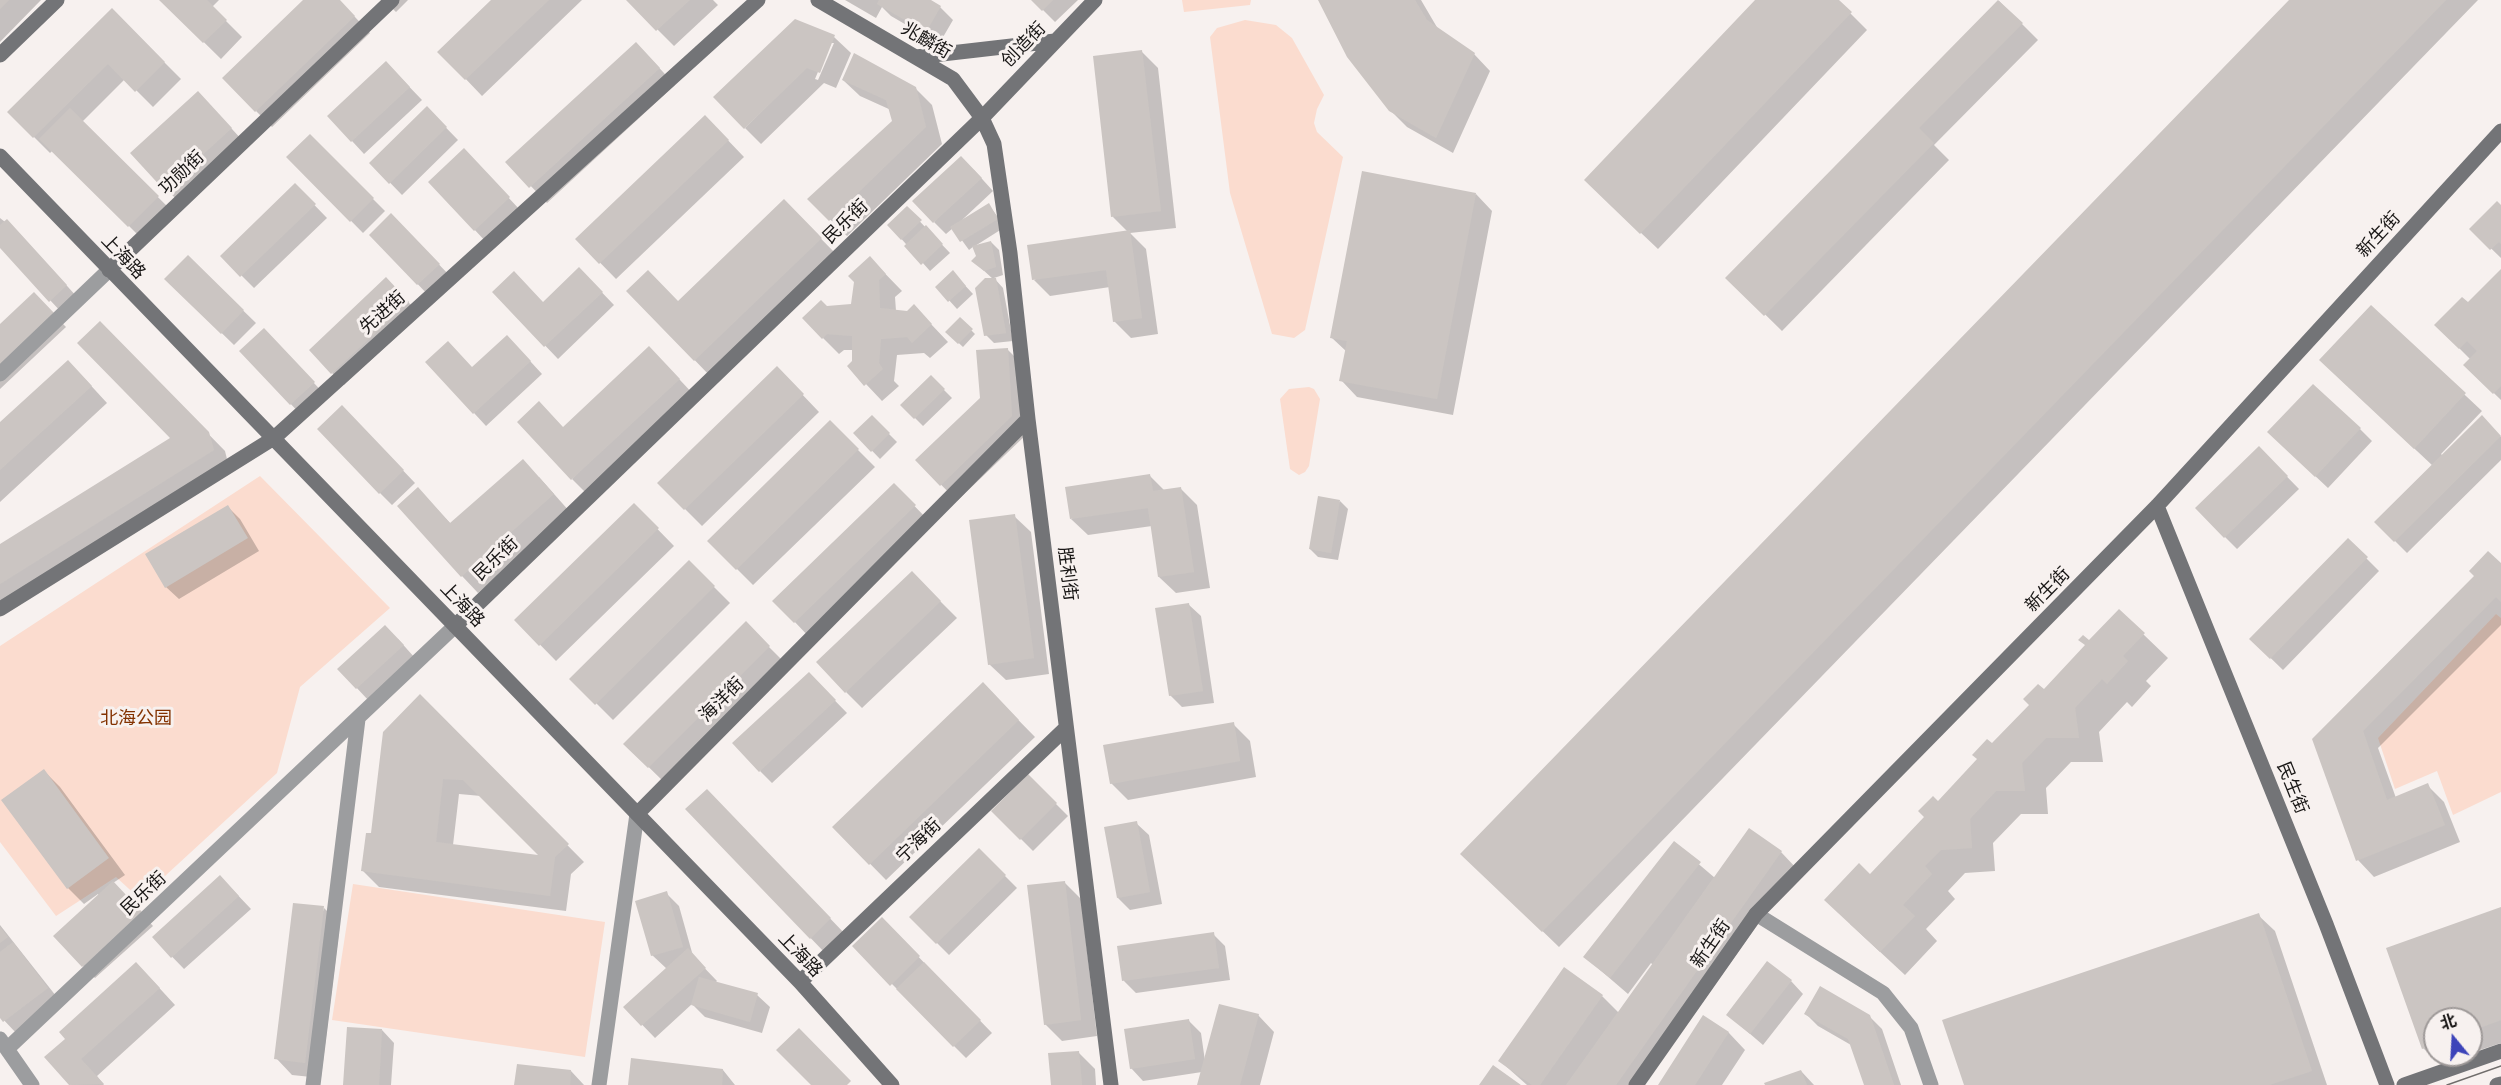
<!DOCTYPE html>
<html>
<head>
<meta charset="utf-8">
<style>
  body { margin:0 }
  #map { position:relative; width:2501px; height:1085px; overflow:hidden; background:#f7f1ef; font-family:Manrope,"Noto Sans SC",sans-serif }
  canvas { display:block }
  .north { position:absolute; left:2423px; top:1007px; width:60px; height:60px; box-sizing:border-box; background:#f7f1ef; border:2px solid #9e9998; border-radius:50%; rotate:342deg; font-size:16px; font-weight:700; line-height:24px; text-align:center; color:#181615 }
  .north::after { content:''; display:block; margin:auto; width:21px; height:27px; background:#3d44b9; clip-path:polygon(50% 0,100% 100%,50% 72%,0 100%) }
</style>
</head>
<body>
<div id="map">
<canvas width="2501" height="1085"></canvas>
<div class="north">北</div>
</div>
<script>
const context = document.querySelector('canvas').getContext('2d');
context.lineJoin = 'round';
function paint(path, color) { context.fillStyle = color; context.fill(path, 'evenodd'); }
const shape = rows => new Path2D(rows.map(r => 'M' + r).join(''));
function strokePath(path, color, width, dash) { context.strokeStyle = color; context.lineWidth = width; context.lineCap = dash ? 'butt' : 'round'; context.setLineDash(dash || []); context.stroke(path); }
function drawText(font, color, halo, rows, align = 'center') {
  context.font = font + ' Manrope,"Noto Sans SC",sans-serif'; context.lineWidth = 6; context.setLineDash([]); context.textBaseline = 'middle'; context.strokeStyle = halo; context.fillStyle = color; for (const [text, x, y, turn = 0] of rows) {
    context.save(); context.translate(x, y); context.rotate((+turn || 0) * Math.PI / 180); context.textAlign = isNaN(turn) ? turn : align; if (halo) context.strokeText(text, 0, 0); context.fillText(text, 0, 0); context.restore();
  }
}
const green = shape([
  [1182,0,1251,0,1250,5,1184,12],
  [1245,20,1276,25,1292,38,1324,95,1317,109,1314,123,1317,132,1343,157,1305,330,1294,338,1272,334,1230,193,1210,37,1217,28],
  [1309,387,1314,389,1320,399,1309,466,1305,472,1299,475,1290,469,1280,399,1289,389],
  [260,476,390,608,300,687,277,773,140,899,116,877,56,916,0,842,0,646],
  [2496,614,2501,618,2501,792,2453,815,2437,771,2395,789,2378,738],
  [353,884,605,922,585,1057,332,1020]
]);
const shadow = shape([
  [0,0,41,0,0,42],
  [161,0,219,0,212,7,242,37,221,59],
  [305,0,339,0,370,33,272,127,256,111],
  [384,0,408,0,396,12],
  [493,0,582,0,482,96,440,52],
  [628,0,713,0,718,5,674,46],
  [845,0,928,0,940,7,953,20,939,44,891,16,882,7,876,18],
  [1033,0,1078,0,1055,22],
  [1319,0,1421,0,1438,29,1474,54,1490,71,1453,153,1407,127,1390,110,1349,56],
  [1757,0,1837,0,1867,30,1658,249,1602,196],
  [2291,0,2478,0,1559,947,1479,870],
  [1999,1,2038,40,1934,145,1949,160,1782,331,1728,278],
  [112,10,181,79,153,107,125,79,82,122,174,213,145,242,53,150,50,153,9,112],
  [834,37,851,53,836,88,824,83,761,144,745,128],
  [830,43,834,43,818,80,815,79],
  [1142,52,1158,68,1176,228,1130,233,1146,249,1158,334,1131,338,1114,321,1110,287,1050,296,1034,280,1128,232,1113,217],
  [652,60,675,85,547,203,508,162],
  [398,75,422,100,364,154,329,116],
  [843,80,915,88,932,105,942,144,847,236,809,199,894,122,891,110,860,96],
  [210,105,243,141,178,201,132,153],
  [427,108,458,140,402,195,371,163],
  [721,133,744,157,616,279,577,239],
  [310,136,385,211,363,233,288,157],
  [476,163,521,211,487,243,430,182],
  [974,170,993,191,962,220,989,205,1005,227,975,246,991,242,999,250,1003,275,994,278,1003,288,1013,341,994,343,986,335,994,280,981,268,974,246,969,250,953,228,946,234,934,222],
  [295,185,327,218,254,288,222,256],
  [1476,194,1492,211,1453,415,1357,397,1341,380,1347,352,1332,338],
  [784,201,837,255,711,377,628,291,678,303],
  [2501,207,2501,258,2471,229],
  [907,208,950,253,930,271,889,225],
  [0,218,19,233,78,298,62,313,0,246],
  [403,227,451,277,430,297,371,235],
  [188,257,256,323,234,345,166,279],
  [870,258,902,291,895,297,896,311,930,323,948,342,930,358,924,353,897,355,894,381,899,386,882,401,849,366,854,362,854,350,844,350,839,354,823,338,827,308,852,306],
  [2501,271,2501,400,2465,365,2471,360,2436,325,2468,305],
  [960,280,973,294,957,309,937,287],
  [591,281,614,305,558,359,494,292,543,303],
  [399,292,420,315,344,385,332,373],
  [34,294,66,327,0,389,0,326],
  [2371,307,2482,411,2441,454,2443,456,2482,417,2501,437,2501,460,2407,553,2376,522,2433,466,2338,377],
  [960,319,975,334,963,347,947,332],
  [100,323,225,451,229,467,0,610,0,546,173,438],
  [276,342,326,396,303,417,241,351],
  [519,349,542,374,486,426,427,362,473,368],
  [1007,349,1024,366,1028,433,957,501,917,460,981,398],
  [665,364,695,396,588,495,572,479],
  [777,368,819,412,702,526,659,483],
  [931,377,952,398,923,426,902,405],
  [84,378,107,403,0,502,0,424],
  [872,417,897,442,880,459,855,433],
  [354,419,415,483,392,505,380,493],
  [830,422,875,467,753,585,709,541],
  [2360,429,2372,441,2328,488,2281,444],
  [2259,448,2299,489,2237,549,2197,509],
  [1150,476,1165,491,1181,489,1197,505,1210,588,1176,593,1159,577,1152,526,1088,535,1071,519],
  [539,477,570,512,478,593,462,576,418,489,451,524],
  [894,485,931,523,811,639,775,601],
  [1340,501,1348,509,1338,560,1318,557,1310,549],
  [634,505,674,546,556,661,516,620],
  [228,507,240,519,259,551,179,599,166,587],
  [1014,516,1031,532,1049,674,1006,680,989,664],
  [2348,540,2379,571,2283,670,2251,639],
  [689,562,730,603,613,720,572,679],
  [2501,565,2501,625,2378,748,2396,798,2427,785,2444,802,2460,842,2374,877,2358,860,2314,739],
  [912,573,957,618,862,708,846,692],
  [1188,604,1201,616,1214,703,1182,707,1170,695],
  [2119,611,2168,658,2146,681,2151,686,2132,707,2127,702,2099,732,2103,762,2071,762,2046,788,2048,814,2021,814,1993,843,1995,871,1965,873,1948,891,1955,899,1926,929,1937,941,1905,975,1850,924,1870,876],
  [746,624,785,663,665,783,625,744],
  [398,639,415,658,369,701,339,669],
  [809,674,847,713,772,783,760,771],
  [983,684,1035,737,886,880,834,827],
  [420,696,584,862,571,874,566,911,379,887,363,871],
  [459,794,481,796,542,857,453,845],
  [1233,724,1250,741,1256,777,1128,800,1111,783],
  [44,771,60,787,125,875,113,883,153,926,95,978,83,966,99,896,98,894,84,904,68,888],
  [1028,776,1068,816,1033,851,993,811],
  [723,807,847,936,827,955,687,810],
  [1136,823,1149,835,1162,904,1130,910,1118,898],
  [1674,843,1715,878,1781,852,1797,869,1644,1085,1527,1085,1500,1061,1602,996,1619,1013,1653,965,1651,963,1628,994,1585,957],
  [979,850,1017,888,949,955,911,917],
  [1064,882,1081,899,1097,1036,1062,1041,1045,1024],
  [232,889,251,909,184,969,154,938],
  [666,893,679,906,693,956,717,981,715,983,757,995,770,1007,762,1033,705,1017,692,1004,655,1038,625,1007,667,969,652,955],
  [324,908,340,924,321,1078,292,1075,276,1058],
  [2501,909,2501,1043,2471,1053,2471,1019,2435,1019,2435,1055,2466,1055,2440,1064,2423,1048,2388,949],
  [2258,915,2275,931,2327,1085,1966,1085],
  [882,919,992,1033,966,1058,854,946],
  [0,925,60,1001,17,1034,0,1016],
  [1213,934,1225,946,1230,980,1136,993,1124,981,1119,947],
  [152,980,175,1005,97,1076,104,1085,71,1085,46,1058],
  [1791,981,1803,994,1763,1045,1728,1015],
  [1806,1014,1869,1016,1882,1029,1901,1085,1865,1085,1851,1045,1818,1026],
  [1258,1015,1274,1032,1260,1085,1199,1085,1202,1072,1143,1081,1131,1068,1189,1021,1201,1033,1205,1061],
  [1704,1017,1729,1033,1745,1050,1722,1085,1660,1085],
  [382,1030,394,1043,391,1085,345,1085],
  [1078,1052,1095,1069,1096,1085,1052,1085],
  [723,1070,735,1085,629,1085],
  [571,1071,584,1085,516,1085],
  [1801,1071,1814,1085,1767,1085]
]);
const building = shape([
  [0,0,9,0,0,9],
  [159,0,207,0,227,20,203,43],
  [303,0,340,0,355,16,255,112,222,78],
  [491,0,549,0,465,80,437,52],
  [626,0,690,0,656,31],
  [879,0,931,0,941,6,926,32,877,4],
  [1031,0,1053,0,1042,11],
  [1318,0,1415,0,1427,20,1475,53,1436,138,1389,111,1347,57],
  [1755,0,1839,0,1852,12,1640,234,1584,180],
  [1998,0,2023,23,1919,128,1934,143,1764,316,1725,278],
  [2289,0,2446,0,1542,932,1460,854],
  [112,8,165,62,135,92,108,64,33,138,7,112],
  [795,19,835,35,820,73,807,68,744,129,713,97],
  [636,42,660,68,529,188,505,162],
  [1142,50,1161,211,1111,217,1093,56],
  [854,53,916,87,926,127,829,221,807,199,892,121,886,100,842,80],
  [386,61,410,87,351,142,327,116],
  [198,91,232,128,164,190,130,153],
  [427,106,447,127,389,184,369,163],
  [70,108,159,196,128,227,39,139],
  [705,115,729,140,599,264,575,239],
  [310,134,374,198,350,222,286,157],
  [464,148,510,197,474,231,428,182],
  [961,156,982,178,933,223,912,201],
  [1362,171,1476,193,1437,399,1339,381,1347,341,1330,338],
  [295,183,316,204,240,277,220,256],
  [784,199,822,238,694,361,626,291,648,270,678,301],
  [2497,201,2501,205,2501,244,2499,242,2490,250,2469,229],
  [989,203,998,219,960,242,950,227],
  [907,206,922,220,901,240,887,225],
  [391,213,440,264,417,285,369,235],
  [7,219,67,285,49,302,0,248,0,225],
  [926,225,943,244,921,265,904,246],
  [1130,230,1142,318,1113,322,1106,270,1032,280,1027,245],
  [991,241,996,267,984,271,971,261,976,256,972,246],
  [188,255,244,310,221,334,164,279],
  [870,256,886,274,879,280,880,308,907,311,914,304,932,324,912,343,907,337,881,339,879,363,883,369,864,386,847,366,852,361,852,336,827,334,822,339,802,318,821,300,827,306,851,304,854,282,848,276],
  [579,267,603,292,544,347,492,292,514,271,543,302],
  [2501,269,2501,386,2493,394,2463,365,2477,351,2467,341,2459,349,2434,325,2462,297,2468,302],
  [953,270,966,286,948,302,935,287],
  [386,277,409,302,331,374,309,350],
  [985,278,996,278,1006,333,984,336,975,288],
  [34,292,55,314,0,366,0,324],
  [2371,305,2466,393,2414,449,2319,360],
  [960,317,973,329,958,344,945,332],
  [100,321,209,432,214,450,0,584,0,544,170,438,77,343],
  [264,328,315,382,290,405,239,351],
  [507,335,531,361,473,414,425,362,448,341,472,367],
  [649,346,680,379,571,480,517,422,539,401,563,427],
  [1008,348,1012,416,940,486,915,460,980,398,976,350],
  [68,360,92,386,0,470,0,422],
  [777,366,804,394,684,510,657,483],
  [931,375,945,389,914,419,900,405],
  [2313,384,2361,428,2315,477,2267,432],
  [342,405,404,470,379,494,317,429],
  [872,415,890,433,871,452,853,433],
  [2482,415,2501,436,2394,542,2374,522],
  [830,420,859,449,736,570,707,541],
  [2259,446,2288,476,2224,538,2195,508],
  [523,459,554,494,461,577,397,506,418,487,450,523],
  [1150,474,1153,491,1181,487,1194,572,1158,577,1148,508,1070,519,1065,487],
  [894,483,916,505,794,623,772,601],
  [1318,496,1340,500,1331,553,1309,549],
  [634,503,659,528,539,646,514,620],
  [228,505,248,538,165,588,145,554],
  [1015,514,1034,658,988,665,969,520],
  [2348,538,2368,557,2270,659,2249,639],
  [2488,551,2501,563,2501,602,2496,597,2363,731,2387,800,2428,783,2445,825,2356,861,2312,739,2474,576,2469,571],
  [689,560,715,586,595,705,569,679],
  [912,571,941,601,845,693,816,662],
  [1189,603,1203,691,1169,696,1155,608],
  [2119,609,2145,633,2123,656,2128,661,2107,684,2102,679,2075,708,2079,738,2046,738,2022,763,2025,791,1996,791,1970,819,1972,848,1941,850,1925,866,1932,874,1903,905,1915,916,1880,952,1824,900,1859,863,1870,874,1924,817,1918,811,1933,796,1938,801,1977,759,1972,755,1987,739,1992,743,2029,705,2023,699,2038,684,2044,689,2085,645,2078,640,2083,635,2089,640],
  [746,621,770,646,648,768,623,744],
  [385,625,404,645,356,689,337,669],
  [809,672,836,700,759,772,732,743],
  [983,682,1019,720,869,865,832,827],
  [420,694,569,844,555,857,550,896,361,871,366,833,371,833,383,732],
  [443,779,463,780,538,855,436,842],
  [1234,722,1240,761,1110,784,1103,745],
  [44,769,109,858,67,889,1,800],
  [1028,774,1057,803,1020,840,991,811],
  [707,789,831,918,810,939,685,809],
  [1137,821,1150,892,1117,898,1104,827],
  [1749,828,1782,851,1616,1085,1566,1085],
  [1674,841,1701,862,1610,978,1583,957],
  [979,848,1006,875,936,944,909,917],
  [220,875,239,896,171,958,152,937],
  [113,881,142,912,82,967,53,936],
  [1065,881,1081,1020,1044,1025,1027,885],
  [667,891,683,947,651,956,635,901],
  [293,903,324,906,305,1063,274,1059],
  [2501,907,2501,1020,2471,1031,2471,1019,2435,1019,2435,1044,2422,1049,2386,948],
  [2259,913,2312,1071,2269,1085,1964,1085,1942,1020],
  [882,917,920,956,890,986,852,946],
  [0,927,8,937,0,943],
  [1214,932,1219,968,1122,981,1117,946],
  [13,942,48,988,3,1022,0,1018,0,952],
  [688,948,706,968,641,1026,623,1007],
  [1767,961,1792,980,1750,1034,1726,1015],
  [136,962,160,988,81,1059,104,1084,69,1085,44,1057,65,1039,59,1032],
  [924,962,981,1020,953,1047,896,989],
  [1564,967,1603,995,1540,1085,1532,1085,1498,1061],
  [699,977,758,993,750,1022,691,1005],
  [1820,986,1870,1015,1894,1085,1864,1085,1848,1039,1804,1014],
  [1219,1004,1259,1014,1240,1085,1197,1085],
  [1703,1015,1729,1032,1695,1085,1658,1085],
  [1189,1019,1195,1059,1130,1069,1124,1029],
  [347,1027,382,1029,379,1085,343,1085],
  [799,1028,851,1081,847,1085,811,1085,776,1050],
  [1079,1051,1082,1085,1051,1085,1048,1053],
  [631,1058,723,1069,722,1085,628,1085],
  [517,1064,571,1070,570,1085,514,1085],
  [1493,1065,1521,1085,1479,1085],
  [1801,1070,1807,1085,1765,1085,1764,1083]
]);
const street = shape([
  [0,374,109,270],
  [1756,914,1883,993,1911,1028,1931,1085],
  [0,1039,32,1085],
  [7,1049,455,626],
  [313,1085,358,719],
  [599,1085,637,814]
]);
const secondary = shape([
  [818,0,953,79,982,118,994,144,1010,253,1028,419,1111,1085],
  [0,55,57,0],
  [916,57,1055,41],
  [0,156,800,982,892,1085],
  [109,270,392,0],
  [2157,506,2326,924,2387,1085],
  [0,609,274,438,758,0],
  [455,626,982,118,1095,0],
  [637,814,1028,419],
  [800,982,1066,728],
  [1636,1085,1756,914,2157,506,2501,131],
  [2404,1085,2501,1051],
  [2497,1085,2501,1084]
]);
const tram = shape([
  [2447,1085,2501,1066]
]);
const streetNames = [
  ["兆麟街",926,41,30],
  ["创造街",1024,45,-46],
  ["功勋街",182,173,-44],
  ["民乐街",846,222,-44],
  ["新生街",2379,235,-47],
  ["上海路",123,257,46],
  ["先进街",383,313,-42],
  ["民乐街",496,559,-44],
  ["胜利街",1067,574,83],
  ["新生街",2048,590,-45],
  ["上海路",462,605,46],
  ["海洋街",722,700,-45],
  ["民生街",2292,788,68],
  ["宁海街",919,841,-44],
  ["民乐街",144,894,-43],
  ["新生街",1711,944,-55],
  ["上海路",800,955,46]
];
const parkNames = [
  ["北海公园",136,719]
];
paint(green, '#fbdccf');
paint(shadow, '#0003');
paint(building, '#cbc5c2');
strokePath(street, '#9c9d9f', 15);
strokePath(secondary, '#737477', 15);
strokePath(tram, '#706d6b', 1.5);
drawText('18px', '#181615', '#f7f1ef', streetNames);
drawText('18px', '#833200', '#f7f1ef', parkNames);
</script>
</body>
</html>
